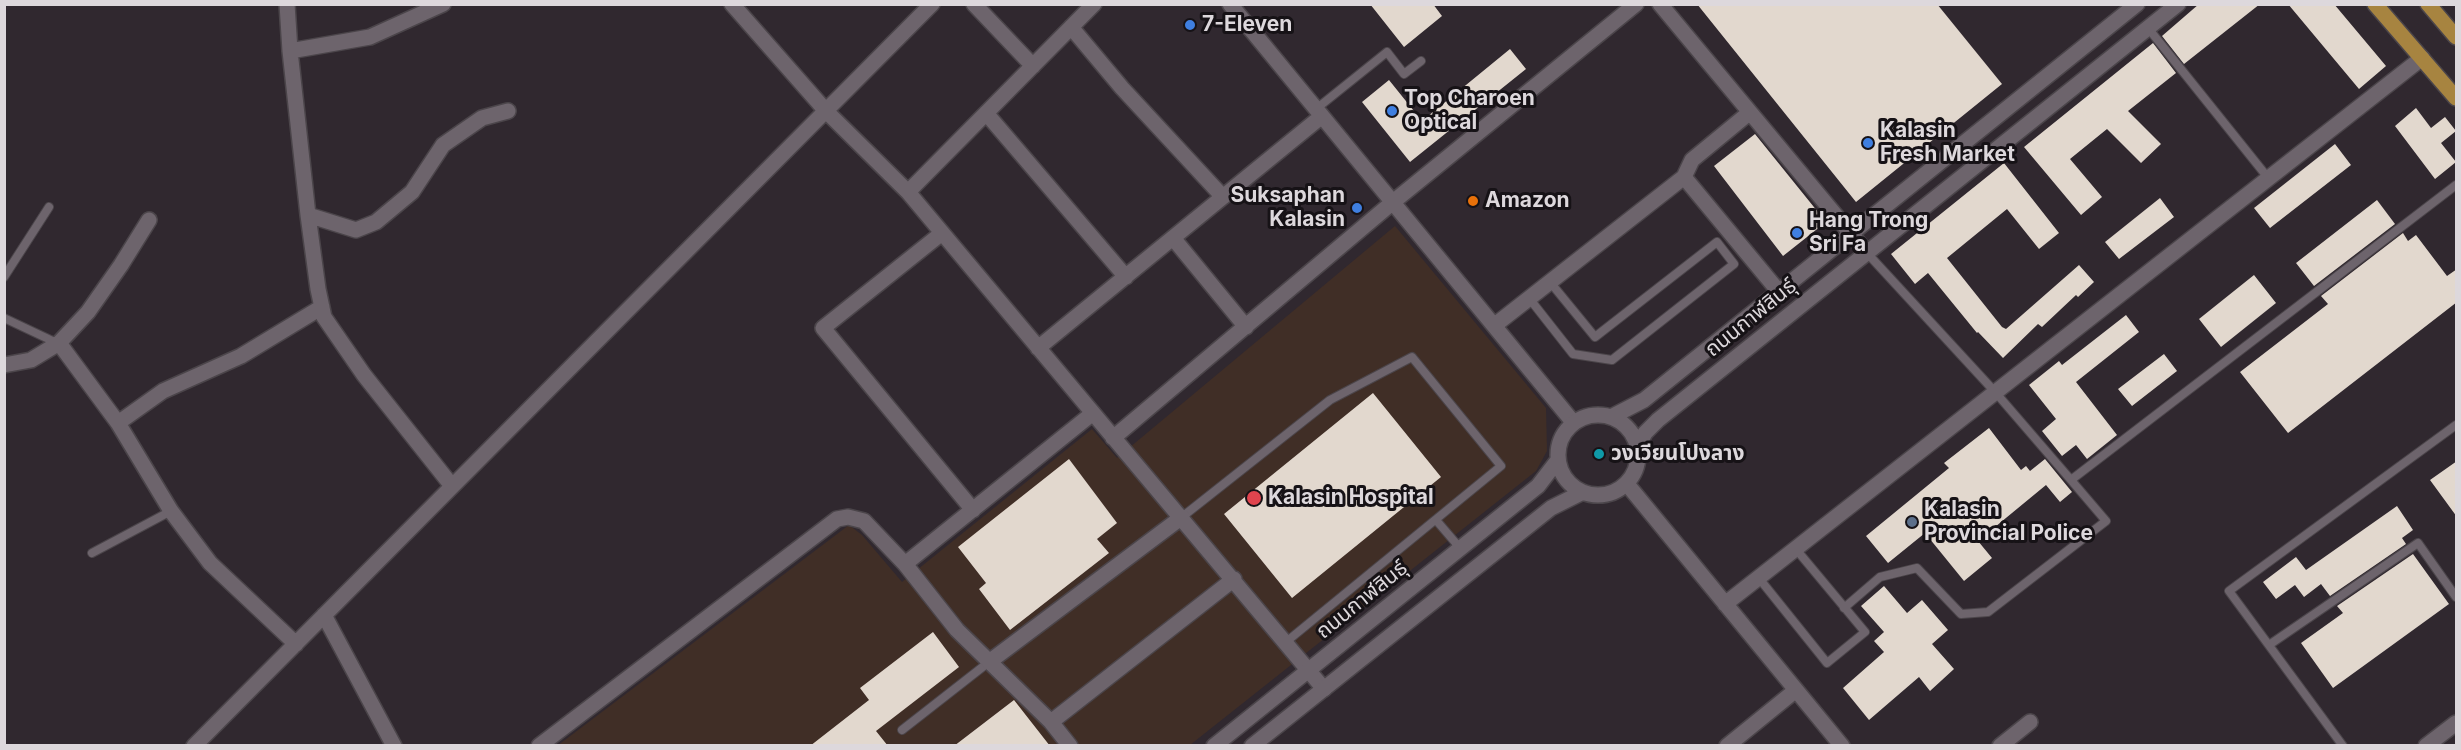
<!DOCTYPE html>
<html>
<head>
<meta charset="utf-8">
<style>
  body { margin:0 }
  #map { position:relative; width:2461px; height:750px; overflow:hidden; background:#30282f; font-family:Inter,sans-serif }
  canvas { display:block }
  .frame { position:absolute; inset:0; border:6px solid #ddd8dc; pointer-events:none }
</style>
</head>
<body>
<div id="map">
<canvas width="2461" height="750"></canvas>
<div class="frame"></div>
</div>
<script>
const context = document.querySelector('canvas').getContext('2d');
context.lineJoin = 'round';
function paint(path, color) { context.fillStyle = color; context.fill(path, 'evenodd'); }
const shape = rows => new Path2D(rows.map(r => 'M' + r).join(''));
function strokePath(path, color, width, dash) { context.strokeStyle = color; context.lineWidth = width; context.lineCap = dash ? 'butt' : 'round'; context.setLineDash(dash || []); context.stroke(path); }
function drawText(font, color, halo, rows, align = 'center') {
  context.font = font + ' Inter,"Noto Sans Thai",sans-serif'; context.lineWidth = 6; context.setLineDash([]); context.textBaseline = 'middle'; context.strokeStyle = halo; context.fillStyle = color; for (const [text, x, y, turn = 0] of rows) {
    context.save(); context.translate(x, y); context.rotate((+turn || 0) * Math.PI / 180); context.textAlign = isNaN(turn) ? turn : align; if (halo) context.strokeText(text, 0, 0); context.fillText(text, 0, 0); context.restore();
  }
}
const medical = shape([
  [1395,226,1546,408,1547,451,1536,471,1190,745,557,746,849,525,862,535,902,582,1092,429,1117,458]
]);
const building = shape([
  [1370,4,1433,4,1442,16,1404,47],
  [1697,4,1937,4,2002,84,1856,202],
  [2199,4,2260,4,2184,64,2162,36],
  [2288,4,2334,4,2386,66,2359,89],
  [2153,43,2176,73,2128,111,2161,144,2141,163,2107,129,2070,159,2102,197,2081,215,2024,147],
  [1510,49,1526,69,1410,162,1362,102,1389,80,1422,121],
  [2416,108,2431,128,2445,117,2456,131,2441,143,2456,162,2435,179,2395,126],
  [1755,134,1826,222,1783,256,1714,166],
  [2335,144,2351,165,2270,228,2254,208],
  [2004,163,2059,233,2039,249,2007,209,1947,258,2002,327,2006,329,2079,265,2094,282,2078,297,2076,295,2042,327,2038,324,2003,358,1978,332,1977,333,1928,273,1915,284,1891,254],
  [2160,198,2174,217,2119,259,2105,242],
  [2377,200,2395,224,2314,286,2296,263],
  [2403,233,2408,241,2416,235,2447,276,2457,269,2457,302,2288,433,2240,372,2328,304,2321,296],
  [2254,275,2276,303,2221,347,2199,319],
  [2126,315,2139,332,2076,382,2117,435,2087,459,2076,445,2062,456,2042,431,2056,419,2029,385,2059,361,2062,365],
  [2164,354,2177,371,2132,406,2118,389],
  [1373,393,1441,477,1292,598,1224,514],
  [1989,428,2021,470,2026,466,2030,471,2045,459,2072,492,2060,502,2046,485,1978,541,1992,558,1964,581,1925,533,1888,563,1866,536,1949,468,1944,463],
  [1069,459,1117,523,1097,539,1109,553,1010,630,979,589,986,583,958,547],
  [2457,461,2457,517,2430,480],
  [2397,506,2413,530,2402,538,2406,544,2330,596,2321,584,2304,597,2295,585,2276,599,2263,582,2296,557,2306,570],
  [2413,554,2449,604,2333,688,2301,643,2343,613,2337,606],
  [1884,586,1907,613,1922,600,1948,630,1932,644,1954,669,1930,691,1919,677,1869,720,1843,688,1884,652,1874,641,1884,632,1861,606],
  [933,632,959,667,876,731,888,746,810,746,869,700,860,688],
  [1014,700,1050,746,954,746]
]);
const service = shape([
  [2148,28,2269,179],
  [1316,109,1387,52,1404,74,1421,61],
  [1867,253,1996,393,2071,480,2456,185],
  [4,277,49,207],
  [1529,298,1573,354,1612,360,1734,264,1717,242,1595,337,1550,282],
  [4,318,57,343],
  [1182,517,1330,400,1412,357,1501,466,1286,642],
  [1436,520,1460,548],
  [92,553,171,511],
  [1758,577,1827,663,1865,632,1795,548],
  [1844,608,1880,577,1917,568,1961,614,1988,612,2106,521,2071,480],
  [2269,645,2418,543,2456,597],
  [902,730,989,662],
  [2343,746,2229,591,2456,425]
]);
const minor = shape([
  [287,4,290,51,308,215,318,289,324,317,364,375,452,486],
  [732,4,826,111,908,192,1324,689],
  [974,4,1033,66],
  [1230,4,1573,422],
  [1660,4,1867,253],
  [1071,27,1122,88,1223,197],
  [290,51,370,37,443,4],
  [986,113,1126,277],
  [1684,177,1692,160,1749,113],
  [908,192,1094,4],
  [308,215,356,230,376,222,412,192,443,145,482,118,508,111],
  [942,233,823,328,973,510],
  [1173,238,1246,327],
  [1495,325,1684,177,1780,293],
  [59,343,118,423,171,511,210,563,296,644],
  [1038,348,1322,116],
  [4,365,31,360,59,343,88,312,121,265,149,220],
  [118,423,163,391,241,356,322,307],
  [1113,438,1393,202,1636,4],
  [1627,484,1842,746],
  [905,564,1093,413],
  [1725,604,2422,58],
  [324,615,394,746],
  [989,662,1182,517],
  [1051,722,1234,579],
  [194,746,932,4],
  [539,746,837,519,848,517,864,521,905,564,957,630,1051,722,1070,746],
  [1727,746,1796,690],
  [2000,746,2030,722],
  [2426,746,2456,723]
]);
const secondary = shape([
  '1558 455a40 40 0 1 1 80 0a40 40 0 1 1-80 0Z',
  [1613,416,1644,400,2137,4],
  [1638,447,1645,433,1658,420,2178,4],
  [1214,746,1538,486,1558,460],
  [1252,746,1551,508,1583,492]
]);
const primary = shape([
  [2375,4,2456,98],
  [2428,4,2456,37]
]);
const markers = [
  [1190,25,6,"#3f7fe0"],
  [1392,111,6,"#3f7fe0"],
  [1868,143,6,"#3f7fe0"],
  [1473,201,6,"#e8710a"],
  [1357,208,6,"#3f7fe0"],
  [1797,233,6,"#3f7fe0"],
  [1599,454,6,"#0f9aa8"],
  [1254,498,8,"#e0444e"],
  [1912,522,6,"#5c6f8a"]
];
const poiNames = [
  ["7-Eleven",1202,25],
  ["Top Charoen",1404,99],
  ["Optical",1404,123],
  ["Kalasin",1880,131],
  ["Fresh Market",1880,155],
  ["Suksaphan",1345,196,"right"],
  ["Kalasin",1345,220,"right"],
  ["Amazon",1485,201],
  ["Hang Trong",1809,221],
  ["Sri Fa",1809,245],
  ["วงเวียนโปงลาง",1611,454],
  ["Kalasin Hospital",1268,498],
  ["Kalasin",1924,510],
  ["Provincial Police",1924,534]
];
const streetNames = [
  ["ถนนกาฬสินธุ์",1751,318,-39],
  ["ถนนกาฬสินธุ์",1362,600,-39]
];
paint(medical, '#402e26');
paint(building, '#e2d8ce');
strokePath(service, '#4b454a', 10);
strokePath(minor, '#4b454a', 18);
strokePath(secondary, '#4b454a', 18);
strokePath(primary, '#4b454a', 18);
strokePath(service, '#6d646c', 8);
strokePath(minor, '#6d646c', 15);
strokePath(secondary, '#6d646c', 15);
strokePath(primary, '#a78440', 15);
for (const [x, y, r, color] of markers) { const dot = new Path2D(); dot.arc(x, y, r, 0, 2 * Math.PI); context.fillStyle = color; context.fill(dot); strokePath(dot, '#161216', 2); }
drawText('bold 21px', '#ddd8dc', '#161216', poiNames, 'left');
drawText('21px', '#ddd8dc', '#161216', streetNames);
</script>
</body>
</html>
